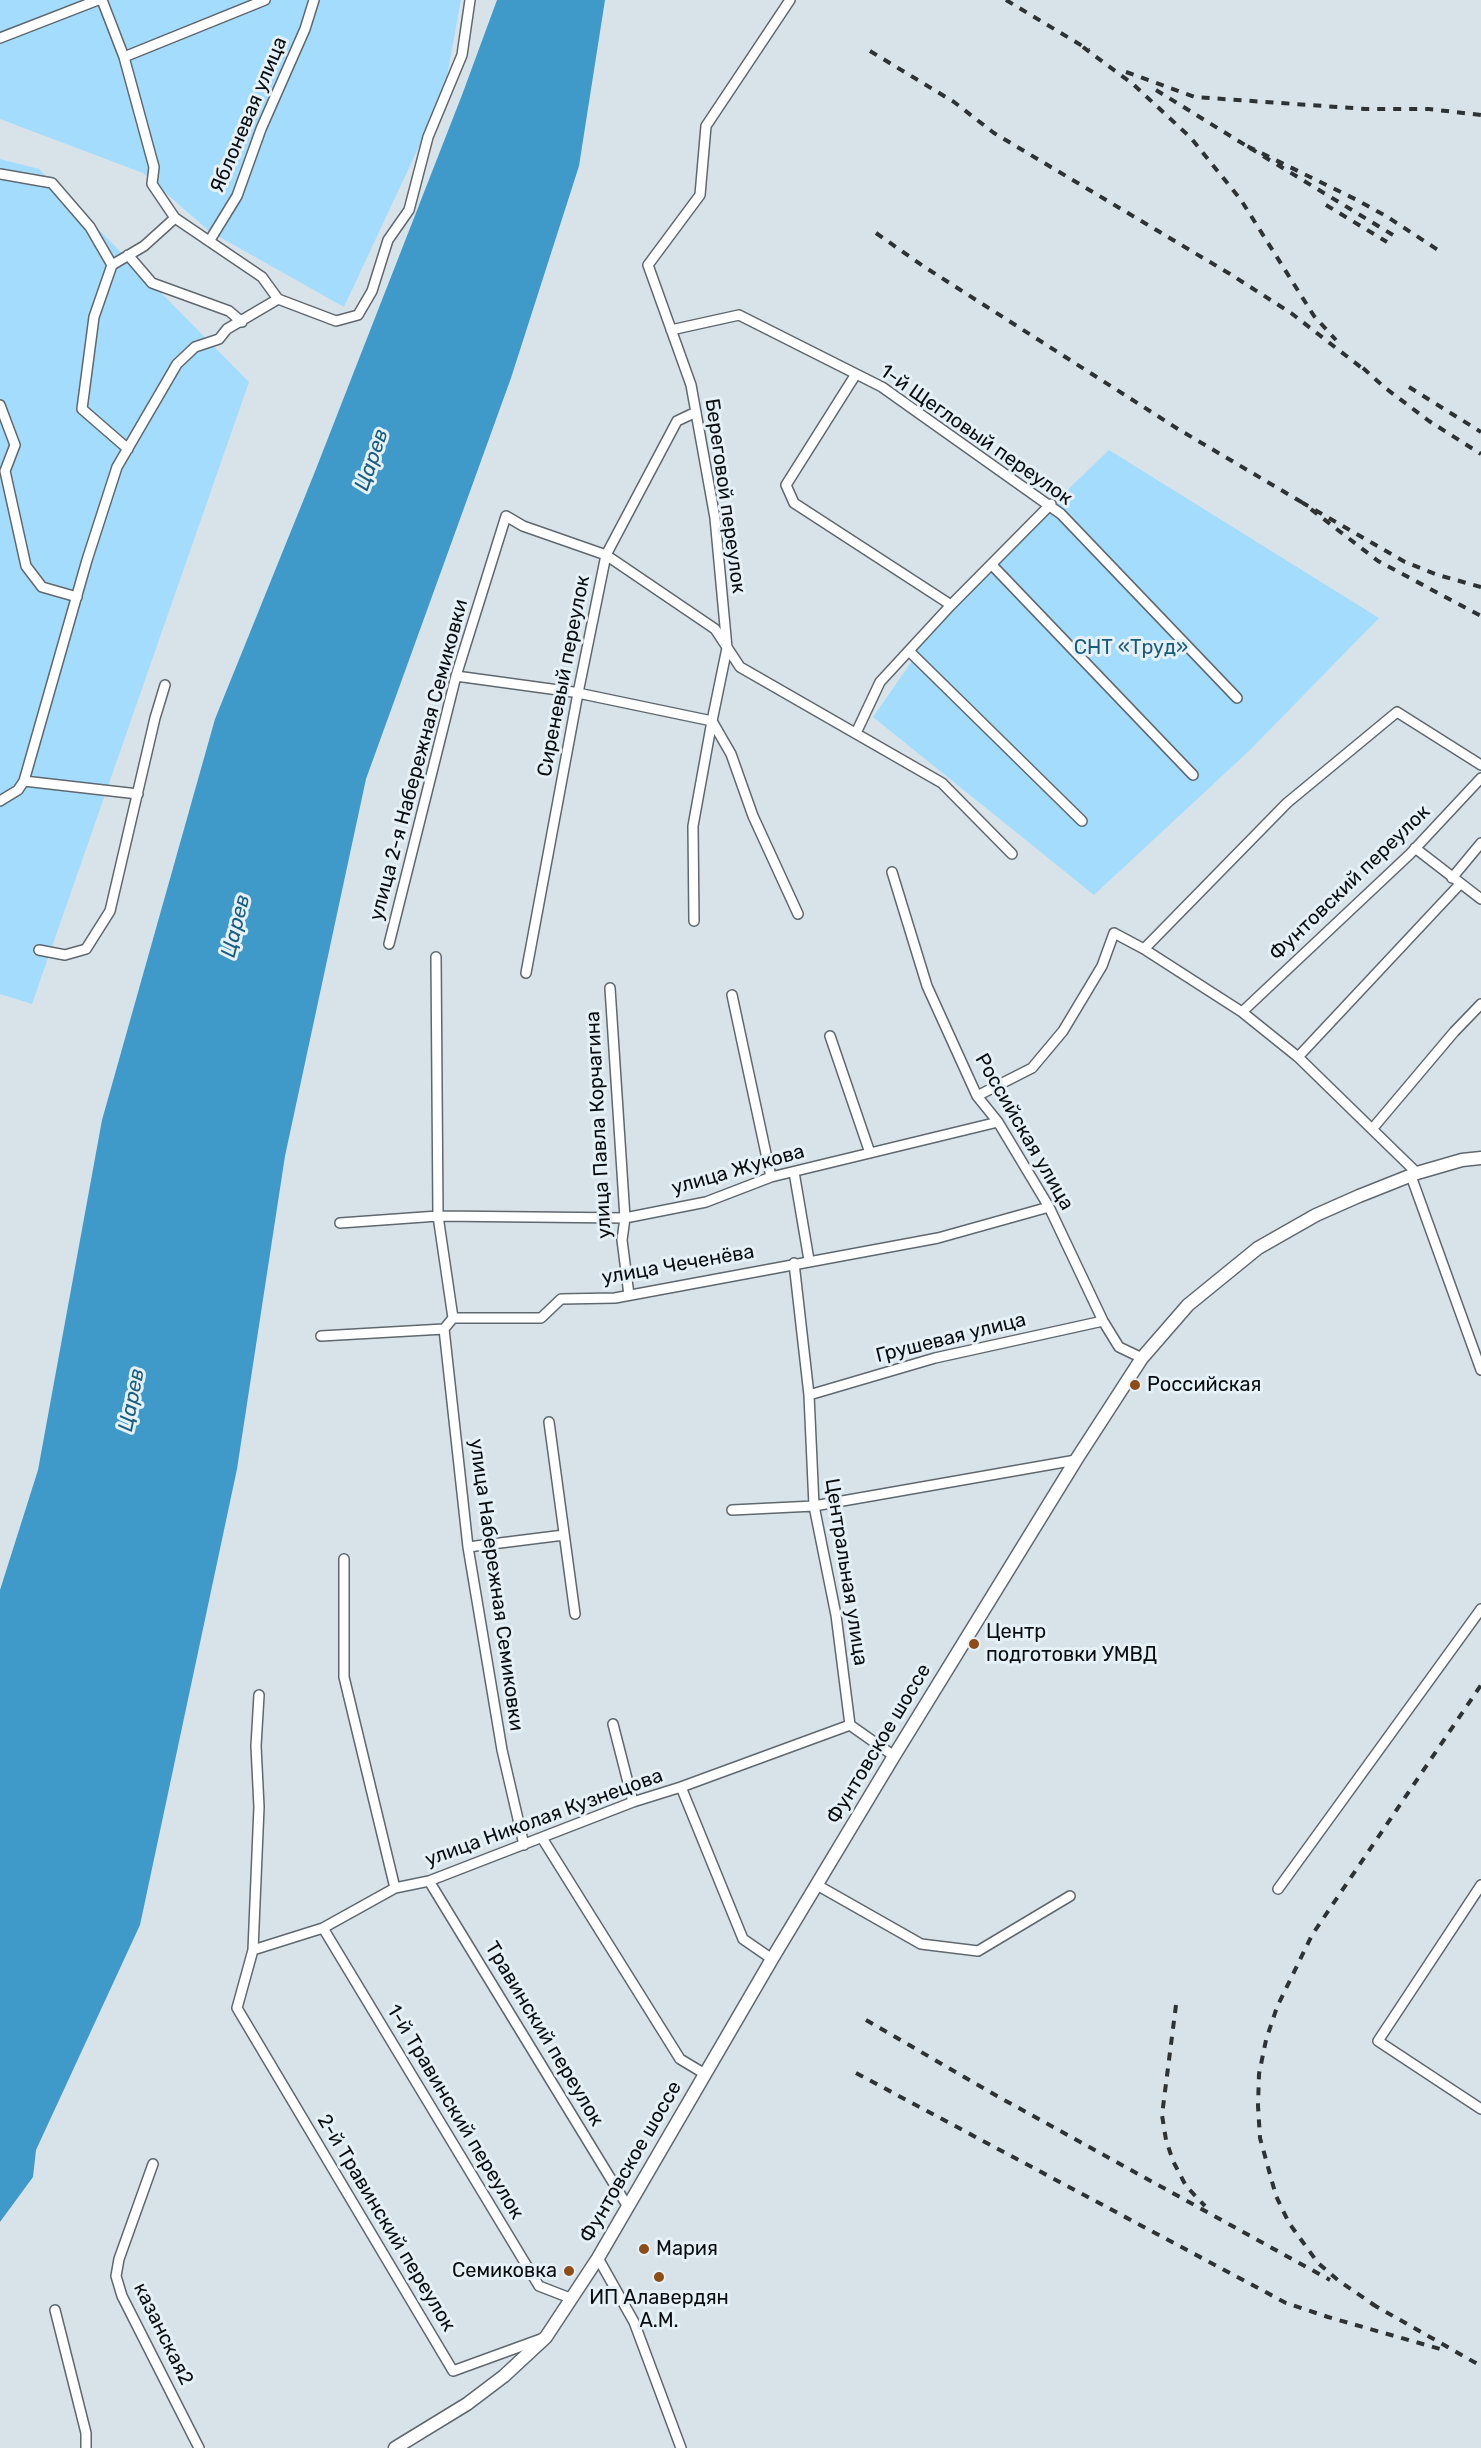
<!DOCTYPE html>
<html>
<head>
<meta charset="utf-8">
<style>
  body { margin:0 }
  canvas { display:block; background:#d8e3e9 }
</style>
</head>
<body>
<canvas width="1481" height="2448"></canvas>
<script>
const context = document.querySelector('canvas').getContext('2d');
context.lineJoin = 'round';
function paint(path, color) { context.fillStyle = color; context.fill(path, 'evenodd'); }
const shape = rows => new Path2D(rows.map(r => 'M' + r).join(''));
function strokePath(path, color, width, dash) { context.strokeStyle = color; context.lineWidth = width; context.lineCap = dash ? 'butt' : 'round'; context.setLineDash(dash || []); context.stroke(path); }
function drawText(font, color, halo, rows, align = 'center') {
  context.font = font + ' Rubik,sans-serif'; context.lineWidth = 6; context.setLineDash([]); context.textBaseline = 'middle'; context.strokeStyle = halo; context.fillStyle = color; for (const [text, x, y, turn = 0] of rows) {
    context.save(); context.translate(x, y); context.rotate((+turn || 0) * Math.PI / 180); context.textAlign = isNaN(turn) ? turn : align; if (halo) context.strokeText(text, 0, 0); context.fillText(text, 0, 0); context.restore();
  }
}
const green = shape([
  [0,0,461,0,444,93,344,307,209,231,143,173,0,119],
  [0,159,39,169,249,382,32,1004,0,994],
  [1109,450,1379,618,1250,750,1094,895,873,717,912,661,915,651,1054,503]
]);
const water = shape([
  [497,0,605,0,579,166,511,378,366,779,285,1156,237,1469,140,1925,36,2150,33,2177,0,2222,0,1590,38,1470,102,1120,215,719,314,474,462,95]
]);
const street = shape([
  [102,0,124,57,154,167,152,184,175,218,262,277,278,299,336,321,358,315,372,291,388,240,409,210,428,137,462,55,470,0],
  [0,38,98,0],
  [124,57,265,0],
  [0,174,52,183,90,227,112,265],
  [210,240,237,196,261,129,305,29,314,0],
  [128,255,152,283,229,311,242,322],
  [671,330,739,315,882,387,1061,514,1237,698],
  [856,374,786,485,794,503,951,605],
  [0,405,15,445,5,471,26,566,42,587,77,597],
  [128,449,82,409,94,317,112,265,144,246,175,218],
  [992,565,1193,775],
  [909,651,1082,821],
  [456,676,573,692,712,721,731,754,753,816,798,914],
  [856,733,880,682,951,605,1051,504],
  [24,781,138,794],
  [0,801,18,790,24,781,87,560,117,467,177,364,195,347,219,339,227,329,278,299],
  [1415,848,1481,899],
  [892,872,927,986,977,1096,998,1122,1049,1207,1103,1321,1119,1347,1142,1358],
  [1452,878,1481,843],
  [694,921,693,826,712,721,727,648,715,518,691,385,648,265,700,195,706,126,790,0],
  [389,944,456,676,506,516,523,526,606,555,715,629,740,667,942,783,1012,854],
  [1144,949,1287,803,1397,712,1481,765],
  [39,950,65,955,86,949,110,911,155,718,165,685],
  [436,957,438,1216,453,1318],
  [526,973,578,693,606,555,677,421,696,412],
  [610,988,625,1218,622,1240,629,1295],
  [732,995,771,1177],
  [1242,1012,1410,854,1481,778],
  [830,1036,870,1153],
  [1298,1057,1460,884],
  [977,1096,1032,1068,1063,1031,1102,966,1114,933,1144,949,1242,1012,1298,1057,1417,1173],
  [1373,1128,1454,1032,1481,1004],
  [794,1172,809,1260],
  [1411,1176,1481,1370],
  [340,1223,438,1216,625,1218,706,1202,771,1177,998,1122],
  [794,1263,809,1395,814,1506,836,1615,850,1725,894,1756],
  [444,1329,468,1547,502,1750,524,1845],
  [321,1336,444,1329,453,1318,541,1318,561,1299,615,1298,938,1238,1049,1207],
  [809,1395,935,1358,1103,1321],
  [549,1422,575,1614],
  [732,1510,814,1506,1076,1460],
  [468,1547,564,1535],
  [344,1559,344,1677,395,1888],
  [259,1695,256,1746,259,1807,253,1950,237,2008,453,2371,541,2339],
  [613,1724,633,1802],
  [681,1787,743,1939,772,1959],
  [542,1838,680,2059,705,2074],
  [429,1881,628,2207],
  [817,1885,921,1944,978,1951,1070,1896],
  [1481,1885,1378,2041,1481,2109],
  [1278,1889,1481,1609],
  [323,1928,539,2286,570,2298],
  [253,1950,323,1928,395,1888,429,1881,633,1802,681,1787,850,1725],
  [153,2164,119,2259,116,2276,122,2296,199,2448],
  [598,2258,634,2322,681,2448],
  [55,2310,86,2433,86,2448]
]);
const secondary = shape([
  [395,2448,467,2404,504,2376,546,2337,598,2258,772,1959,894,1756,1076,1460,1142,1358,1188,1305,1258,1248,1316,1215,1359,1196,1417,1173,1462,1160,1481,1158]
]);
const rail = shape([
  [1006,0,1089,50],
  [1083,47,1134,85,1191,138,1241,200,1314,316,1336,340],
  [870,51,954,102,994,133,1230,274,1291,313,1367,372],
  [1126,72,1195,97,1366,109,1429,109,1481,115],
  [1156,90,1245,145],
  [1326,205,1387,242],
  [876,233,923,266,1178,429,1303,503],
  [1393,235,1245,145,1357,200,1386,216,1438,250],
  [1363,368,1384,387,1429,421,1481,454],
  [1409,387,1481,432],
  [1481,587,1438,575,1405,562,1303,503,1378,561,1481,616],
  [1176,2005,1162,2115,1166,2140,1173,2161,1186,2186,1205,2206],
  [866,2020,997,2096,1330,2280],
  [856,2073,1286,2303,1328,2317,1440,2349],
  [1372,2304,1481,2366],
  [1377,2307,1339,2281,1318,2263,1289,2223,1276,2196,1260,2138,1258,2106,1259,2074,1266,2040,1277,2007,1312,1935,1481,1685]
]);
const markers = [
  [1135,1385,6,"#8e4d18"],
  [974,1644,6,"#8e4d18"],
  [644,2249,6,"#8e4d18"],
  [569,2271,6,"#8e4d18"],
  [659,2277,6,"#8e4d18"]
];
const streetNames = [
  ["Яблоневая улица",249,115,-67],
  ["1-й Щегловый переулок",976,435,35],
  ["Береговой переулок",725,496,82],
  ["Сиреневый переулок",564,676,-79],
  ["улица 2-я Набережная Семиковки",419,760,-75],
  ["Фунтовский переулок",1350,883,-44],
  ["улица Павла Корчагина",599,1125,-93],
  ["Российская улица",1024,1132,60],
  ["улица Жукова",738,1170,-16],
  ["улица Чеченёва",678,1265,-10],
  ["Грушевая улица",951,1338,-14],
  ["Центральная улица",846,1572,81],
  ["улица Набережная Семиковки",496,1585,82],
  ["Фунтовское шоссе",879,1744,-59],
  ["улица Николая Кузнецова",544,1818,-20],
  ["Травинский переулок",544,2034,59],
  ["1-й Травинский переулок",455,2112,59],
  ["Фунтовское шоссе",631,2162,-60],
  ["2-й Травинский переулок",386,2223,59],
  ["казанская2",163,2334,64]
];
const parkNames = [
  ["СНТ «Труд»",1131,648]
];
const poiNames = [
  ["Российская",1147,1385],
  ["Центр",986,1632],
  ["подготовки УМВД",986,1655],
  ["Мария",656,2249],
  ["Семиковка",557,2271,"right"],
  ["ИП Алавердян",659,2298,"center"],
  ["А.М.",659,2321,"center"]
];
const waterNames = [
  ["Царев",372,460,-71],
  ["Царев",236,926,-76],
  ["Царев",132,1400,-79]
];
paint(green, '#a4dcfd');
paint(water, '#409ac9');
strokePath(street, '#5f686e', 12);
strokePath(secondary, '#5f686e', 15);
strokePath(street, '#fff', 9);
strokePath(secondary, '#fff', 12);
strokePath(rail, '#2d3235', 4, [8, 8]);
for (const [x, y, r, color] of markers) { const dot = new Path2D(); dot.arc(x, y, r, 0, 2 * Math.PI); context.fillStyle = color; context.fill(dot); strokePath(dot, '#e5f0f7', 2); }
drawText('20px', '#0a0e10', '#e5f0f7', streetNames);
drawText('20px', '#185b7c', '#e5f0f7', parkNames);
drawText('20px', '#0a0e10', '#e5f0f7', poiNames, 'left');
drawText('italic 21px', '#1a5d7e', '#e5f0f7', waterNames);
</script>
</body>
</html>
